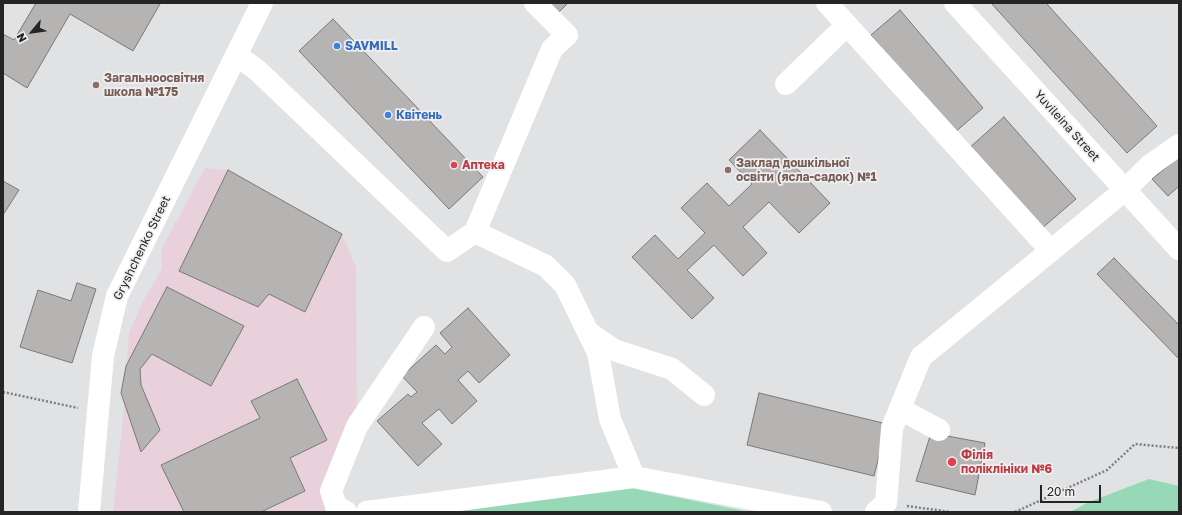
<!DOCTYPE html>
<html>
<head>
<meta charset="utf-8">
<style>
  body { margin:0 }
  #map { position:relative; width:1182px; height:515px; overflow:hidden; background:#e1e2e3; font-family:"Golos Text",sans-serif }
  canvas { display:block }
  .frame { position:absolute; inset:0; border:4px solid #252526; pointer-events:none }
  .north { position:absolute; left:12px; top:12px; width:40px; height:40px; -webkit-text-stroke:3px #efeff1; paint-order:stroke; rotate:241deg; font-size:11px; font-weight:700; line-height:16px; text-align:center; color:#252526 }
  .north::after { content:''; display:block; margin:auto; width:14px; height:18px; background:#252526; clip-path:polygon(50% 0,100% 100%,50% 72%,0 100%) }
  .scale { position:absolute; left:1040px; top:485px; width:61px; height:18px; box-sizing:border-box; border:2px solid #252526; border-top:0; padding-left:5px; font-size:12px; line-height:14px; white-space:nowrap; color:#252526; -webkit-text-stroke:3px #efeff1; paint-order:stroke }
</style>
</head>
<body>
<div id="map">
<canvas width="1182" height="515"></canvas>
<div class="frame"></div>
<div class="north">N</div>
<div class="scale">20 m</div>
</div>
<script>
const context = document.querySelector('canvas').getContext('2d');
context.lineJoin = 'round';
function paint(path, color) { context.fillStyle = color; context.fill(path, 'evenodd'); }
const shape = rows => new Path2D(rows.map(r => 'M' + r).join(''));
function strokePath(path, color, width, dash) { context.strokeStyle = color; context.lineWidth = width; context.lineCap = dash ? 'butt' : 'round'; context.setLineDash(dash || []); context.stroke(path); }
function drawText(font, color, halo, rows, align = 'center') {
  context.font = font + ' "Golos Text",sans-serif'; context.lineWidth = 3.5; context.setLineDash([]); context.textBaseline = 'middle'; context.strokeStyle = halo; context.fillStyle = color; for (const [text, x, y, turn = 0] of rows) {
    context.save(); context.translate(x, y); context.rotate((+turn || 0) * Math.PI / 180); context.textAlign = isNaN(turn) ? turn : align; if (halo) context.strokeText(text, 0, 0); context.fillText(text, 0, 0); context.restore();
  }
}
const industrial = shape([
  [205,168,228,170,342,234,356,267,357,426,324,500,328,512,113,512,123,419,129,333,142,303,162,268,161,250]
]);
const green = shape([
  [1149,479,1179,486,1179,512,1070,512,1089,502],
  [627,487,749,512,455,512]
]);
const building = shape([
  [36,3,159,3,160,4,133,51,70,14,27,88,3,73,3,34,14,40,36,3],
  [550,3,568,3,559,12,550,3],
  [991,3,1046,3,1157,126,1127,153,991,3],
  [900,10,983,108,954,133,871,35,900,10],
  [333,19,483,177,449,209,299,51,333,19],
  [1004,117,1076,199,1040,230,968,149,1004,117],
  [760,130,830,203,799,233,769,202,743,227,767,253,743,276,714,245,687,270,714,298,692,319,632,257,655,235,678,259,705,233,681,208,707,183,729,206,752,184,729,160,760,130],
  [1179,157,1179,186,1168,196,1152,179,1179,157],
  [228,170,342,234,305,312,269,294,258,307,179,271,228,170],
  [3,181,19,190,3,215,3,181],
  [1114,258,1179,325,1179,359,1097,274,1114,258],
  [77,283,96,289,72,363,20,347,38,290,71,301,77,283],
  [167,287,244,326,211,386,152,354,140,369,141,385,160,430,141,452,121,393,126,366,167,287],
  [468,308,510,355,479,383,468,371,458,380,477,401,452,424,439,409,422,423,442,444,418,466,377,421,408,394,411,397,417,392,402,376,436,345,445,354,452,347,440,333,468,308],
  [297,379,327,440,290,458,305,491,261,512,184,512,161,465,260,418,251,401,297,379],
  [759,393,887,424,874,476,747,445,759,393],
  [931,433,985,443,975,495,916,481,931,433]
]);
const path = shape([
  [3,392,78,408],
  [907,506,951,512],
  [1015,512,1107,470,1135,444,1179,448]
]);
const minor = shape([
  [827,3,1051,251],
  [955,3,1179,249],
  [236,55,257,70,447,251,475,232,552,49,567,35,535,3],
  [786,84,847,25],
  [475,232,546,266,565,285,598,353,610,419,634,477],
  [588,332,614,350,672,369,704,395],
  [900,409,939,430],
  [89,512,103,356,117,296,262,3],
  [346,512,336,506,331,491,357,426,424,327],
  [367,512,634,477,821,512],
  [876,512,886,503,892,428,921,357,1125,190,1149,166,1179,145]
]);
const markers = [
  [337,46,4,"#3f7fe0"],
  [96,85,4,"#8d6e63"],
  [388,115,4,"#3f7fe0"],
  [454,165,4,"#e0444e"],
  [728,170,4,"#8d6e63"],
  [952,462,5,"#e0444e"]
];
const shopNames = [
  ["SAVMILL",345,46],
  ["Квітень",396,115]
];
const educationNames = [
  ["Загальноосвітня",104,78],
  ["школа №175",104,92],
  ["Заклад дошкільної",736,163],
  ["освіти (ясла-садок) №1",736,177]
];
const streetNames = [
  ["Yuvileina Street",1067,126,48],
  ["Gryshchenko Street",142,248,-64]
];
const healthNames = [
  ["Аптека",462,165],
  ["Філія",961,455],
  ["поліклініки №6",961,469]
];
paint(industrial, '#e9d1db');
paint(green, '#97d9b7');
paint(building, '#b6b4b3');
strokePath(building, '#7a7878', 1);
strokePath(path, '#7d7e7f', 2.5, [2, 2]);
strokePath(minor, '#fff', 22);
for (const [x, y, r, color] of markers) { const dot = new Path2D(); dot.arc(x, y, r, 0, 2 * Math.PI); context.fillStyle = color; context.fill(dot); strokePath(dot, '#efeff1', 1.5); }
drawText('bold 12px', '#366cbe', '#efeff1', shopNames, 'left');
drawText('bold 12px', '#785e54', '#efeff1', educationNames, 'left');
drawText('12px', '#252526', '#efeff1', streetNames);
drawText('bold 12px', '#be3a42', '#efeff1', healthNames, 'left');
</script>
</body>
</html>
